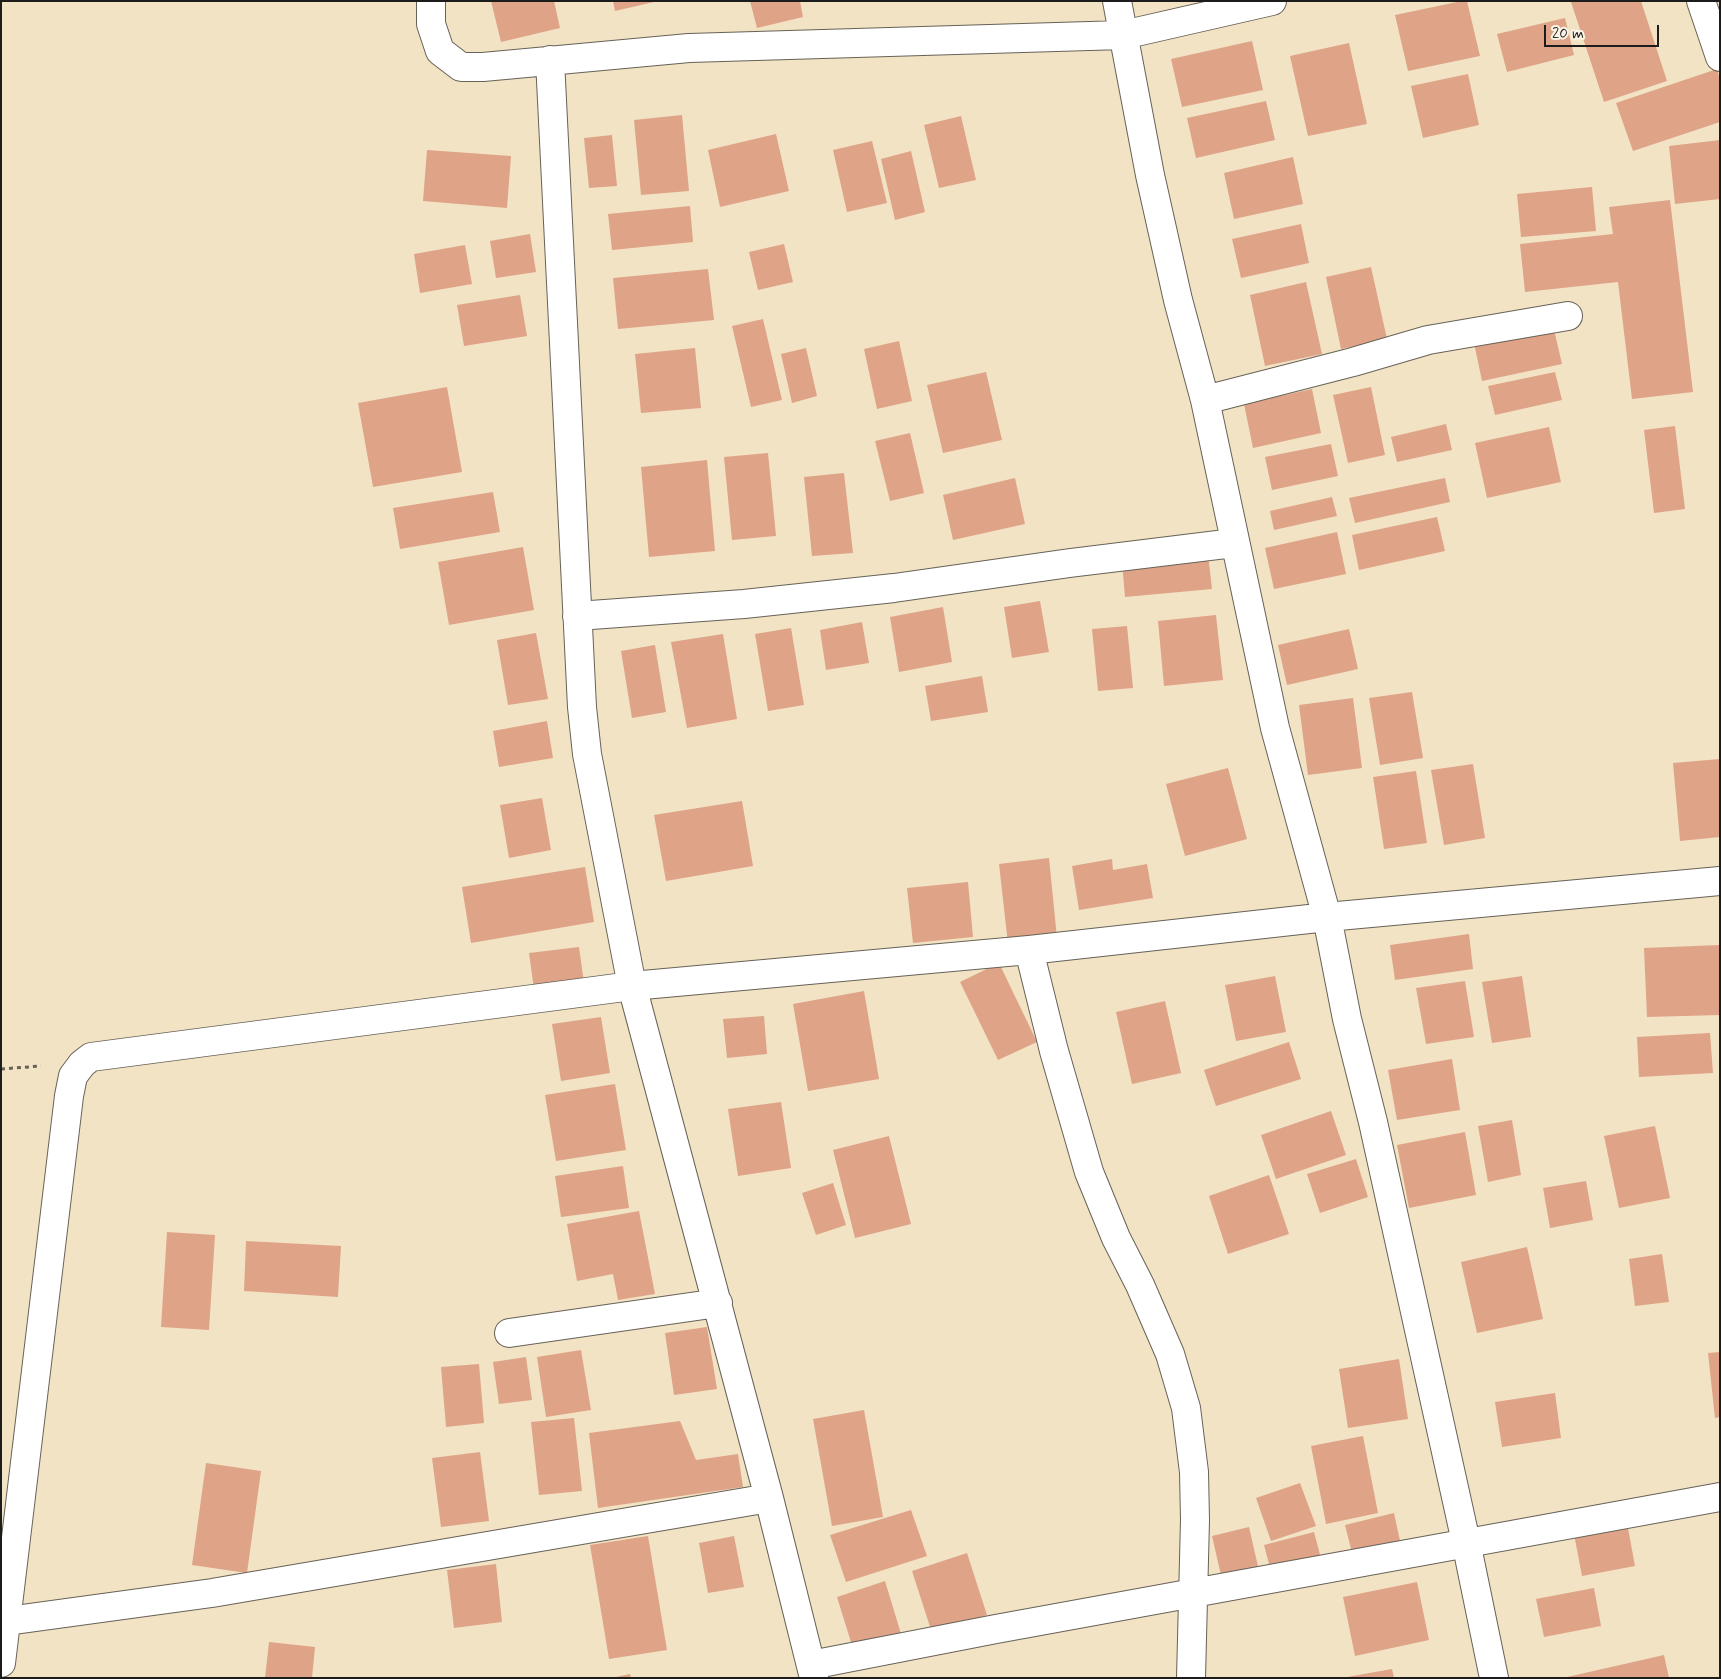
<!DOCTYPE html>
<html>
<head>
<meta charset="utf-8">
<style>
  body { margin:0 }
  #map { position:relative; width:1721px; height:1679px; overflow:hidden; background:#f2e3c5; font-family:Mynerve,sans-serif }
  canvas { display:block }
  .frame { position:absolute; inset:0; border:2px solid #1c1c1c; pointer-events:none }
  .scale { position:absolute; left:1544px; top:25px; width:115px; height:22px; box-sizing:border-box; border:2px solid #1c1c1c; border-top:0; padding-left:6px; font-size:15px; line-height:18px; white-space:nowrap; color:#1c1c1c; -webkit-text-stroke:4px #fcf5e5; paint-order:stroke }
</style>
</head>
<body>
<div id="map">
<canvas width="1721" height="1679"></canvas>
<div class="frame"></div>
<div class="scale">20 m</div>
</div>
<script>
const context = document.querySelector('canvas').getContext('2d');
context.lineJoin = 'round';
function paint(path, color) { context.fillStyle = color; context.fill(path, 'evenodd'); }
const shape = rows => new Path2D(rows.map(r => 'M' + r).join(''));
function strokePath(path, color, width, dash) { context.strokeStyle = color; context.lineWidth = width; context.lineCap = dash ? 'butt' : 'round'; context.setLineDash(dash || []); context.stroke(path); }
const building = shape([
  [491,1,554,1,560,28,501,42],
  [613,1,654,1,654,2,615,11],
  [750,1,800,1,803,17,757,28],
  [1462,1,1467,1,1480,56,1408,71,1395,15],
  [1574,1,1641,1,1667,81,1604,102,1571,2],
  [1565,18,1574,55,1507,72,1497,34],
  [1252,41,1263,90,1182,107,1171,59],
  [1349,43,1367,124,1308,136,1290,56],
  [1717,69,1720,79,1720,122,1633,151,1616,103],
  [1468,74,1479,125,1423,138,1411,86],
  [1266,101,1275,140,1196,158,1187,118],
  [682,115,689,191,641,195,634,120],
  [961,116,976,180,939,188,924,125],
  [776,134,789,191,720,207,708,150],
  [612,135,617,186,589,188,584,138],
  [1720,140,1720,199,1675,204,1669,146],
  [872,141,887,203,847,212,833,150],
  [427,150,511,156,507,208,423,201],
  [911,151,925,212,895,220,881,159],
  [1293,157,1303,204,1234,219,1224,173],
  [1592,187,1596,231,1521,237,1517,194],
  [1670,200,1693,392,1632,399,1618,282,1525,292,1520,244,1613,234,1609,207],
  [690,206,693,242,612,250,608,214],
  [1301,224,1309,263,1241,278,1232,239],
  [530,234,536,272,496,278,490,241],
  [784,244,793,282,758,290,749,252],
  [465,245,472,284,420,293,414,254],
  [1371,267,1387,339,1341,349,1326,277],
  [708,269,714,320,618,329,613,278],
  [1306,282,1322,354,1265,366,1250,295],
  [520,295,527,336,464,346,457,305],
  [763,319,782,400,751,407,732,326],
  [1552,321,1562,364,1482,381,1473,338],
  [899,341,912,401,877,409,864,349],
  [695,348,701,408,641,413,635,354],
  [806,348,817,396,792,403,781,354],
  [986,372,1002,440,943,453,927,385],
  [1555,372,1562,400,1495,415,1488,386],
  [447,387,462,472,373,487,358,403],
  [1371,387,1385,455,1348,463,1333,395],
  [1312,389,1321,433,1253,448,1244,404],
  [1446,424,1452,450,1397,462,1391,437],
  [1675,426,1685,509,1654,513,1644,430],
  [1549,427,1561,482,1487,498,1475,443],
  [910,433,924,493,890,501,875,441],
  [1331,444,1338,476,1272,490,1265,457],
  [768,453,776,536,732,540,724,457],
  [707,460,715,551,649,557,641,467],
  [844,473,853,553,812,556,804,477],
  [1015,478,1025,524,953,540,943,495],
  [1445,478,1450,502,1355,523,1349,498],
  [493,492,500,532,400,549,393,508],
  [1332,497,1337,516,1274,530,1270,511],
  [1437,517,1445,551,1359,570,1352,535],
  [1337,532,1346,574,1274,589,1265,548],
  [523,547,534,610,449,625,438,562],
  [1208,554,1212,589,1125,597,1122,562],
  [1040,601,1049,652,1012,658,1004,607],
  [943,607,952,662,899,672,890,617],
  [1216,615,1223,680,1164,686,1158,621],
  [862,622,869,663,826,670,820,630],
  [1127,626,1133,688,1098,691,1092,629],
  [791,628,804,705,768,711,755,634],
  [1349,629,1358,669,1287,685,1278,645],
  [536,633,548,699,508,705,497,640],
  [723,634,737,719,687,728,671,642],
  [655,645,666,712,632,718,621,651],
  [982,676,988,712,931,721,925,686],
  [1412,692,1423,758,1380,765,1369,698],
  [1353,698,1362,768,1308,775,1299,705],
  [547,721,553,758,499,767,493,731],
  [1720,759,1720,837,1680,841,1673,763],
  [1473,764,1485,838,1444,845,1431,770],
  [1228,768,1247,839,1185,856,1166,784],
  [1416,771,1427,843,1384,849,1373,777],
  [542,798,551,850,509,858,500,805],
  [742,801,753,866,666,881,654,815],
  [1049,858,1057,938,1008,944,999,864],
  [1112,859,1113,870,1147,864,1153,898,1079,910,1072,866],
  [585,867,594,922,471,943,462,887],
  [968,882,973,937,913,943,907,888],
  [1469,934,1473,969,1395,980,1390,945],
  [1720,945,1720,1015,1647,1017,1644,948],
  [579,947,584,983,534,989,529,953],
  [999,963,1037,1042,998,1060,960,982],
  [1275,976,1286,1032,1236,1041,1225,985],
  [1522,976,1531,1037,1492,1043,1482,982],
  [1465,981,1474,1037,1426,1044,1416,988],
  [864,991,879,1079,808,1091,793,1004],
  [1165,1001,1181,1073,1132,1084,1116,1012],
  [764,1016,767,1054,727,1058,723,1019],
  [601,1017,610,1073,561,1081,552,1024],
  [1710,1033,1713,1073,1639,1077,1637,1037],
  [1289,1042,1301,1079,1216,1106,1204,1070],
  [1452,1059,1460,1110,1397,1120,1388,1070],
  [615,1084,626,1150,556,1161,545,1095],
  [781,1102,791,1168,738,1176,728,1109],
  [1331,1111,1346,1155,1276,1179,1261,1135],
  [1512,1120,1521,1175,1488,1182,1478,1126],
  [1655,1126,1670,1198,1619,1208,1604,1136],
  [1465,1132,1476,1195,1409,1208,1397,1145],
  [889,1136,911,1224,855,1238,833,1150],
  [1356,1159,1368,1197,1320,1213,1307,1174],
  [623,1166,629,1208,561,1217,555,1176],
  [1269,1175,1289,1234,1228,1254,1209,1196],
  [1586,1181,1593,1220,1550,1228,1543,1188],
  [833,1183,846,1225,816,1235,802,1193],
  [639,1211,655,1294,618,1300,613,1274,577,1281,567,1224],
  [167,1232,215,1235,209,1330,161,1327],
  [246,1241,341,1246,338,1297,244,1291],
  [1527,1247,1543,1319,1477,1333,1461,1262],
  [1662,1254,1669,1302,1635,1306,1629,1259],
  [707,1327,717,1389,674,1395,665,1333],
  [581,1350,591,1410,546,1417,537,1357],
  [1720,1352,1720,1417,1715,1418,1708,1353],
  [526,1357,532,1400,499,1404,493,1362],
  [1399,1359,1408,1419,1348,1428,1339,1369],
  [479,1364,484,1423,446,1427,441,1367],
  [1555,1393,1561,1438,1502,1447,1495,1402],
  [864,1410,883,1517,832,1526,813,1419],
  [574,1418,582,1491,539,1495,531,1422],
  [680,1421,696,1460,738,1454,743,1487,598,1508,589,1433],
  [1363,1436,1378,1513,1326,1524,1311,1446],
  [480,1452,489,1521,441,1527,432,1458],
  [206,1463,261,1471,247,1573,192,1565],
  [1300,1483,1316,1526,1271,1541,1256,1498],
  [911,1510,927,1556,846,1582,830,1535],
  [1394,1513,1402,1550,1354,1561,1345,1525],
  [1627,1523,1635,1566,1582,1576,1574,1534],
  [1249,1527,1260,1575,1223,1584,1212,1536],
  [1314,1532,1323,1566,1273,1579,1264,1545],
  [648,1536,667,1650,609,1659,590,1545],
  [734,1536,744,1587,708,1593,699,1543],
  [967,1553,987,1615,932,1633,912,1571],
  [496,1564,502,1622,454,1628,447,1570],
  [885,1581,902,1637,854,1652,837,1597],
  [1417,1582,1429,1640,1355,1656,1343,1597],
  [1594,1588,1601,1626,1544,1637,1536,1599],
  [269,1642,315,1647,312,1678,265,1678],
  [1664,1655,1669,1678,1567,1678,1567,1677],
  [1392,1669,1394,1678,1347,1678,1347,1677],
  [630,1674,631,1678,616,1678,616,1677]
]);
const path = shape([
  [1,1069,41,1066]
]);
const minor = shape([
  [431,1,431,24,440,51,461,67,483,67,689,48,1123,35,1272,1],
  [1117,1,1150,175,1178,300,1205,400,1275,728,1327,917,1347,1019,1373,1122,1466,1542,1494,1678],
  [1701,1,1720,57],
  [550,60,582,707,587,754,632,986,769,1498,814,1678],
  [1205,400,1353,362,1428,340,1568,316],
  [577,616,744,604,894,588,1070,563,1234,543],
  [1029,950,1054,1051,1089,1172,1116,1238,1140,1285,1170,1354,1186,1408,1194,1472,1195,1520,1191,1678],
  [509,1333,718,1303],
  [7,1621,212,1593,769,1498],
  [1,1663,69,1096,73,1076,82,1064,91,1057,632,986,1029,950,1327,917,1720,881],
  [811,1665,996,1629,1720,1497]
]);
paint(building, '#dfa388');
strokePath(minor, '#676257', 30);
strokePath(path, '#676257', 3, [4, 4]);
strokePath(minor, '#fff', 28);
</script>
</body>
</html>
